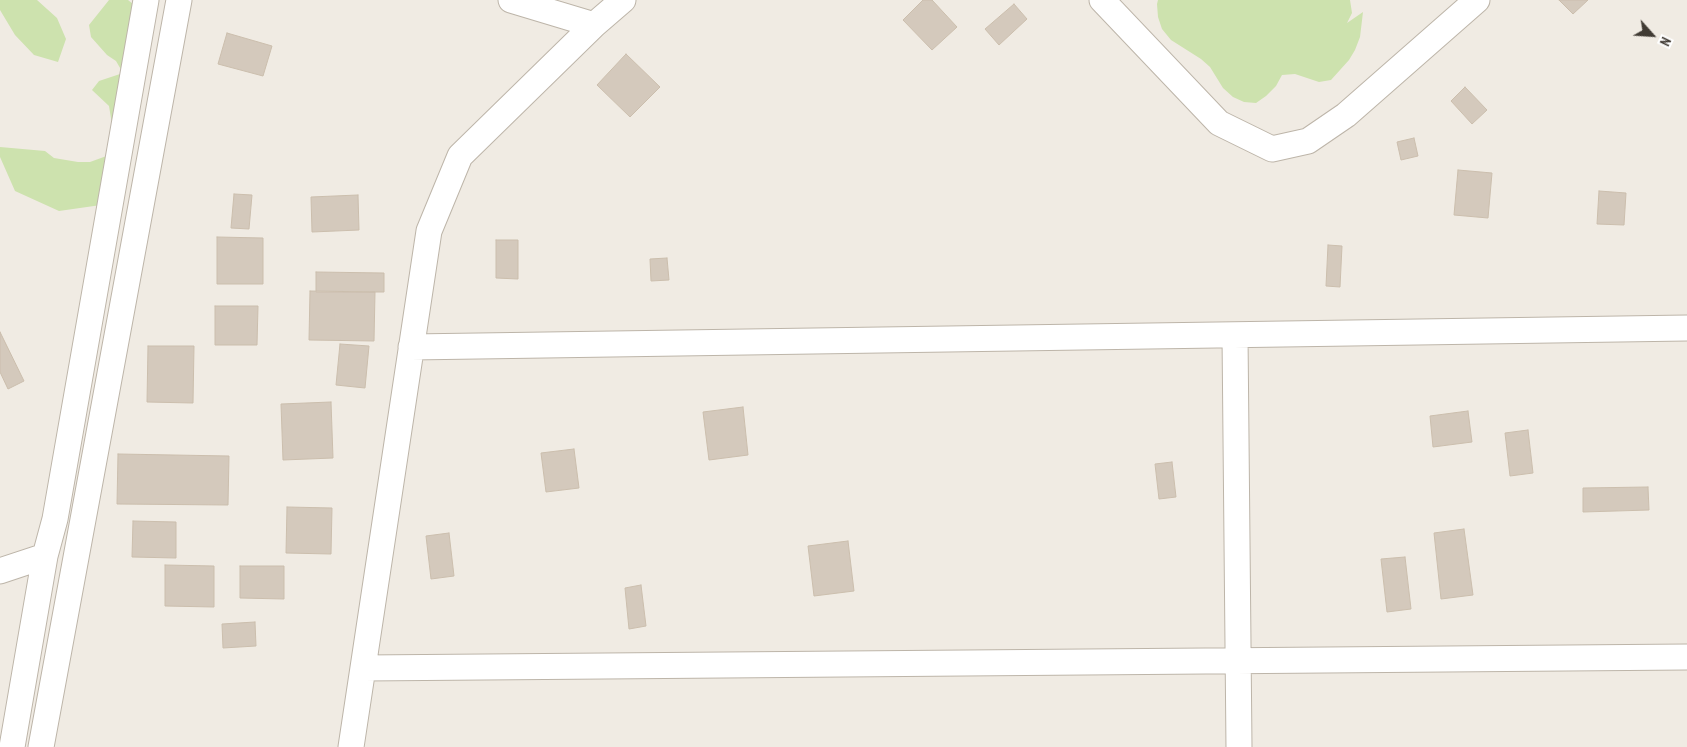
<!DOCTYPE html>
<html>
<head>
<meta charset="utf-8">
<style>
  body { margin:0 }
  #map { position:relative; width:1687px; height:747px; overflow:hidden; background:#f0ebe3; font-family:"PT Sans Narrow",sans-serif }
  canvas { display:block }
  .north { position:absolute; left:1627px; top:10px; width:50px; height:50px; -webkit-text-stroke:4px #fff; paint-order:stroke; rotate:116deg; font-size:14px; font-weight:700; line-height:20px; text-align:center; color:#413b34 }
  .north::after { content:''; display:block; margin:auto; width:18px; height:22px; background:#413b34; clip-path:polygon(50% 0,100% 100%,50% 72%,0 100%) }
</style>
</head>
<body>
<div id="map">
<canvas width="1687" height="747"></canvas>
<div class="north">N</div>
</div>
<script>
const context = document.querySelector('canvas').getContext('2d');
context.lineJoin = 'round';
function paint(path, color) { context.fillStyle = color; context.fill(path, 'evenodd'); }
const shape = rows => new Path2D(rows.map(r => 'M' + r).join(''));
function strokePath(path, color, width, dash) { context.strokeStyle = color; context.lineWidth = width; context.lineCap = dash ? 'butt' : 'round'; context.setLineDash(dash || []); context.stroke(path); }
const green = shape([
  [0,0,37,0,57,18,66,39,58,62,34,55,15,35,0,10],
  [109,0,128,0,133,4,108,204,59,211,15,191,0,157,0,147,45,151,54,158,78,162,90,162,112,154,115,143,109,106,92,90,99,81,123,73,116,61,107,55,91,37,89,25],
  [1158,0,1350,0,1352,13,1347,23,1363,12,1360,37,1355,50,1349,60,1331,80,1319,82,1295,74,1282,75,1276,86,1266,96,1256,103,1244,102,1233,97,1223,88,1210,67,1201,59,1171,40,1162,29,1158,17,1157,4]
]);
const building = shape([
  [923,0,932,0,957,27,932,50,903,20,923,0],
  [1559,0,1588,0,1573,14,1559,0],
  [1014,4,1027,19,999,45,985,29,1014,4],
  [227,33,272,46,263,76,218,64,227,33],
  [626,54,660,87,630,117,597,85,626,54],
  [1465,87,1487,110,1472,124,1451,101,1465,87],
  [1414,138,1418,156,1401,160,1397,142,1414,138],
  [1458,170,1492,173,1488,218,1454,215,1458,170],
  [1599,191,1626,193,1624,225,1597,224,1599,191],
  [234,194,252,195,249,229,231,228,234,194],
  [358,195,359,230,312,232,311,197,358,195],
  [217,237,263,238,263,284,217,284,217,237],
  [496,240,518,240,518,279,496,278,496,240],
  [1328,245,1342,246,1340,287,1326,286,1328,245],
  [667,258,669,280,651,281,650,259,667,258],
  [316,272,384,273,384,292,316,292,316,272],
  [310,291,375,292,374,341,309,340,310,291],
  [215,306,258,306,257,345,215,345,215,306],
  [0,332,24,381,8,389,0,372,0,332],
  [340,344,369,346,365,388,336,385,340,344],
  [148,346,194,346,193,403,147,402,148,346],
  [331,402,333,458,283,460,281,404,331,402],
  [743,407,748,455,709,460,703,412,743,407],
  [1468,411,1472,442,1433,447,1430,416,1468,411],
  [1528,430,1533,473,1510,476,1505,433,1528,430],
  [574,449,579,488,546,492,541,453,574,449],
  [118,454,229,456,228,505,117,504,118,454],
  [1172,462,1176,497,1159,499,1155,464,1172,462],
  [1648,487,1649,510,1583,512,1583,488,1648,487],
  [287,507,332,508,331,554,286,553,287,507],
  [133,521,176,522,176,558,132,557,133,521],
  [1464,529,1473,595,1441,599,1434,533,1464,529],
  [449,533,454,576,431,579,426,536,449,533],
  [848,541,854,591,814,596,808,546,848,541],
  [1405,557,1411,609,1387,612,1381,559,1405,557],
  [165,565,214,566,214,607,165,606,165,565],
  [240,566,284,566,284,599,240,598,240,566],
  [641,585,646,626,629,629,625,588,641,585],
  [255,622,256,646,223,648,222,624,255,622]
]);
const street = shape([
  [511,0,594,25],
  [1102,0,1219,123,1272,149,1308,141,1346,115,1477,0],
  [1235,335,1239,747],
  [411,347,1687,328],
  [0,571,45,556],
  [364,668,1687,657],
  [12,747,45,556,55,519,146,0],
  [41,747,179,0],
  [351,747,429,231,460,156,594,25,623,0]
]);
paint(green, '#cde2ae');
paint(building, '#d4c9bc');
strokePath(building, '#cbbead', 1);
strokePath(street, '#bdb5a9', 27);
strokePath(street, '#fff', 25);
</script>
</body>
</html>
